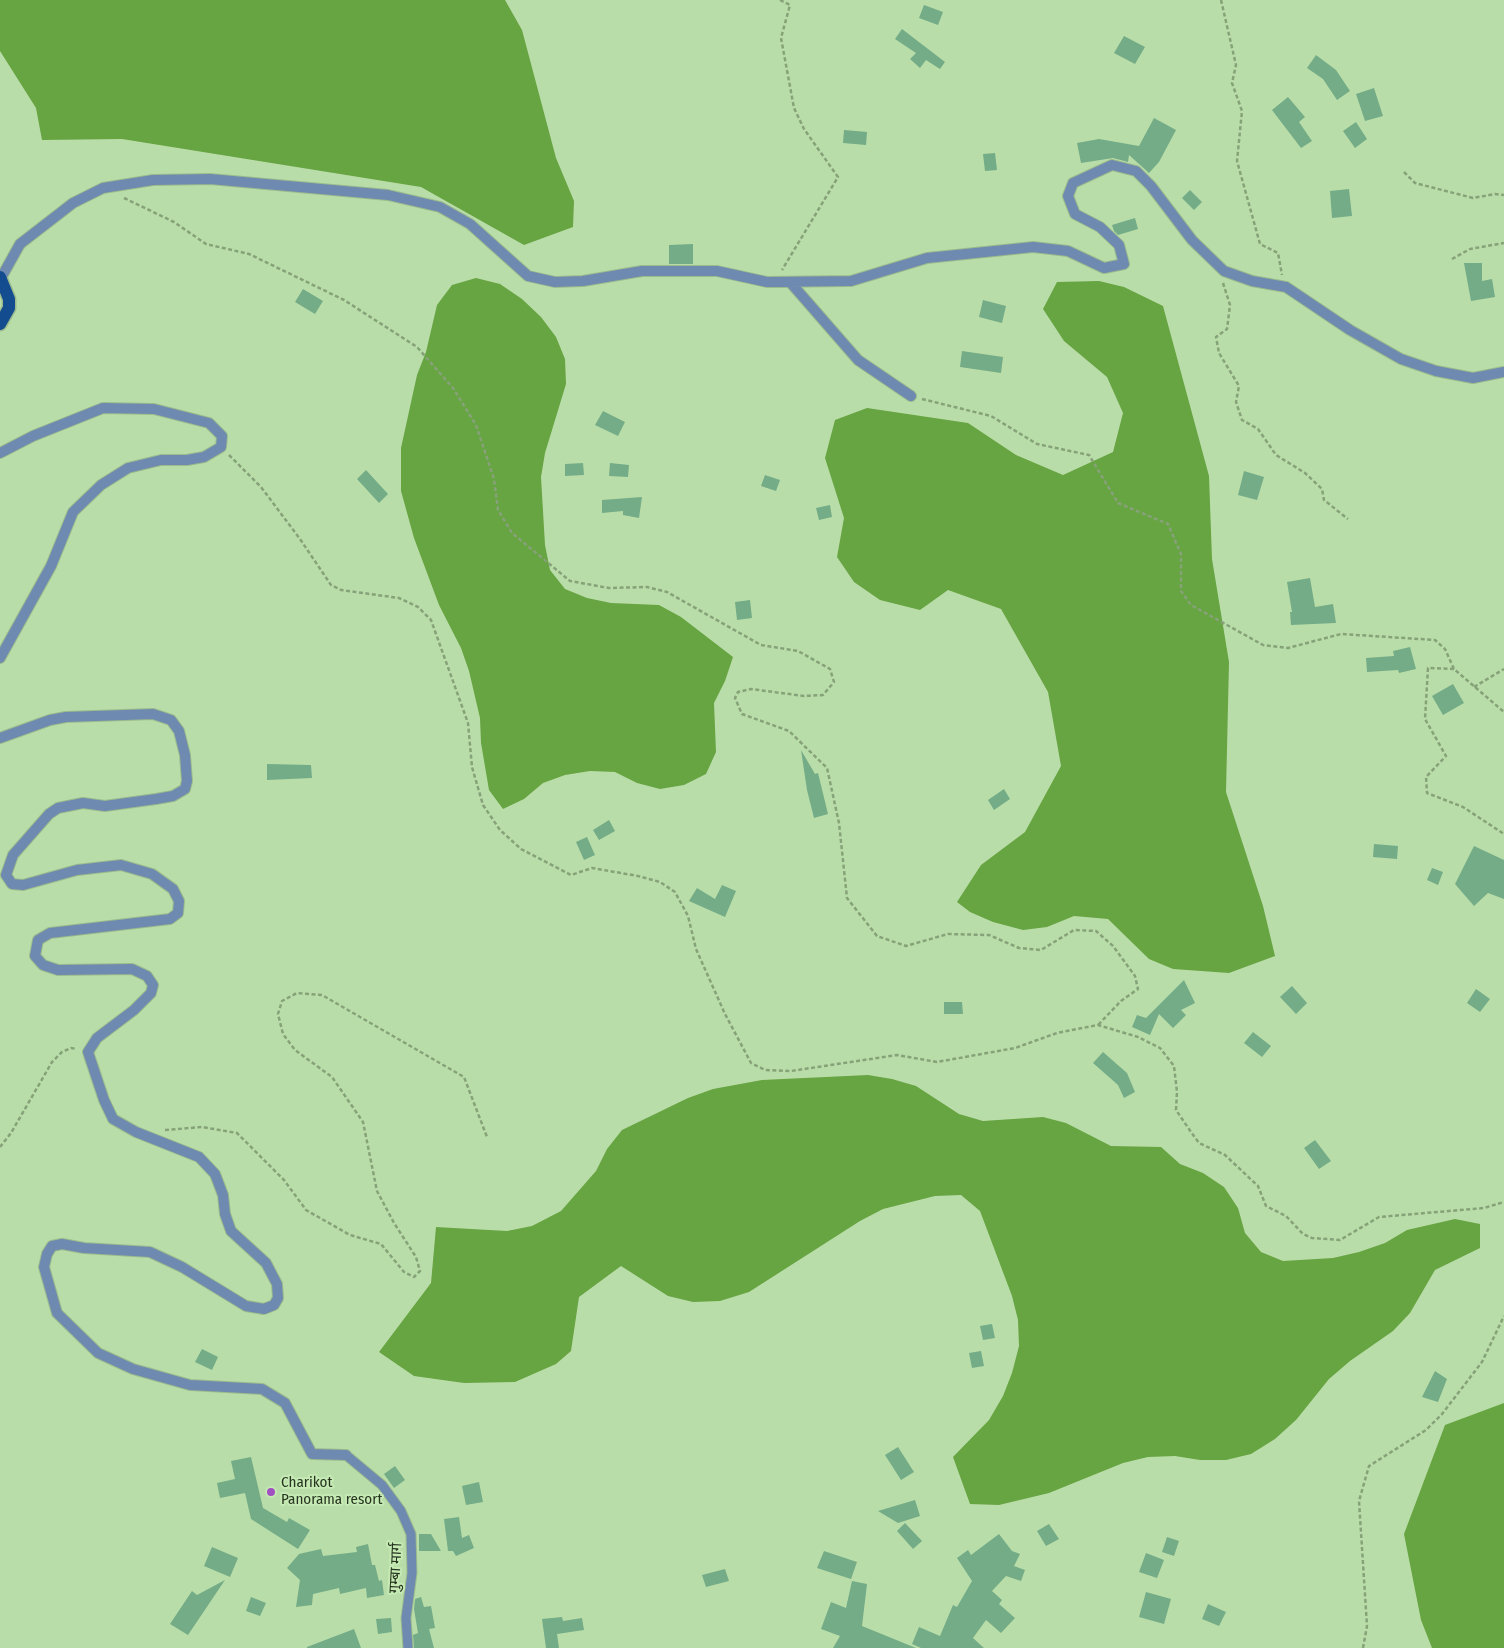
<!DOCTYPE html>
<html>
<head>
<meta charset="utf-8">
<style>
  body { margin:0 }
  canvas { display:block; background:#b9dda8 }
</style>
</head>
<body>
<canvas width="1504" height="1648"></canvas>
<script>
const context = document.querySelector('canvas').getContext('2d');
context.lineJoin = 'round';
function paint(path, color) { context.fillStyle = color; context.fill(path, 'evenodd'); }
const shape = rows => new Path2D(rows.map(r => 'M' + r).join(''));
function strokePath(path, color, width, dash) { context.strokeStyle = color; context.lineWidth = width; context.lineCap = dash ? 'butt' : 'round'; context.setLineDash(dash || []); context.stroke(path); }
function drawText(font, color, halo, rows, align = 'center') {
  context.font = font + ' "Fira Sans Condensed","Noto Sans Devanagari",sans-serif'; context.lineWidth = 4; context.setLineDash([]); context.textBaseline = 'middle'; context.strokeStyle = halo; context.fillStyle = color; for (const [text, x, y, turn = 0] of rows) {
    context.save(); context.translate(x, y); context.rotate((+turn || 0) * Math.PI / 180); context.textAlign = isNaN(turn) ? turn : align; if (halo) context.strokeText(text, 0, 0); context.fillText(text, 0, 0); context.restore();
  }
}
const forest = shape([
  [0,0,505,0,522,30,556,158,574,201,573,227,524,245,421,187,122,139,42,140,36,108,0,51],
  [476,278,500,284,522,299,541,317,556,337,565,359,566,384,545,453,541,477,545,545,550,570,565,589,587,598,611,603,659,605,681,617,733,657,725,681,714,703,716,752,706,774,684,785,660,789,637,783,615,772,590,771,565,775,543,783,524,799,503,809,489,790,481,743,480,718,469,671,461,648,439,605,414,538,401,491,401,448,417,375,426,352,437,305,452,285],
  [1099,281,1124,287,1163,306,1209,476,1212,559,1229,662,1226,792,1263,906,1275,956,1229,973,1173,969,1149,959,1108,919,1074,916,1047,927,1023,930,993,922,970,912,957,902,981,865,1025,832,1061,766,1048,692,1001,609,948,590,920,610,880,600,854,582,837,557,844,518,825,458,835,420,867,408,968,423,1016,455,1063,475,1113,452,1123,413,1107,377,1064,341,1043,309,1057,282],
  [868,1075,892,1079,916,1086,959,1114,983,1121,1043,1117,1066,1123,1111,1146,1161,1147,1180,1164,1203,1173,1224,1187,1238,1208,1245,1233,1261,1252,1283,1261,1333,1258,1359,1252,1385,1243,1407,1230,1455,1219,1480,1224,1480,1248,1435,1270,1410,1313,1393,1331,1350,1361,1329,1379,1296,1420,1275,1439,1251,1454,1226,1460,1200,1460,1175,1456,1148,1457,1123,1463,1049,1493,999,1505,970,1504,953,1457,989,1420,1003,1396,1012,1373,1019,1346,1018,1320,1012,1296,980,1211,961,1195,935,1196,883,1209,860,1221,749,1292,720,1301,693,1302,668,1296,621,1266,579,1297,571,1351,556,1364,515,1382,464,1383,414,1376,379,1352,431,1283,436,1227,507,1231,532,1226,561,1211,596,1171,607,1149,622,1130,688,1098,713,1089,762,1080],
  [1504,1403,1504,1648,1432,1648,1421,1620,1404,1534,1445,1425]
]);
const building = shape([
  [924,5,943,12,938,25,919,18],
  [902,29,945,62,940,69,926,60,920,68,910,59,916,53,895,39],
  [1124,36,1145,47,1135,64,1114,53],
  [1316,55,1336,70,1350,91,1337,100,1323,79,1307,68],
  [1374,88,1383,116,1365,121,1356,94],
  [1288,97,1305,117,1299,122,1312,141,1301,148,1272,110],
  [1154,118,1176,130,1159,162,1149,173,1129,155,1128,162,1113,158,1081,163,1077,143,1099,139,1139,146],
  [1356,122,1367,139,1355,148,1343,131],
  [844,130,867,132,866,145,843,143],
  [995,153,997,170,985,171,983,154],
  [1349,189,1352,216,1332,218,1330,191],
  [1190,190,1202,202,1194,210,1182,198],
  [1135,218,1138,229,1118,235,1114,231,1112,225],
  [693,244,693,264,669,264,669,245],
  [1464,263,1482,263,1482,281,1492,279,1495,297,1471,301],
  [303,289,323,301,315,314,295,302],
  [983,300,1006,306,1002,323,979,317],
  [962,351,1003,357,1001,373,960,367],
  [603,411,625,422,618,436,595,425],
  [583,463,584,475,565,476,565,464],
  [610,463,629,465,628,477,609,476],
  [366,470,388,494,379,503,357,479],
  [1244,471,1264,477,1257,500,1238,495],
  [765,475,780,480,776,491,761,486],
  [642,497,639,518,623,515,623,511,602,513,602,500],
  [830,505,832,517,819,520,816,508],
  [1310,578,1315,607,1333,604,1336,623,1291,625,1290,612,1292,612,1287,582],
  [750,600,752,618,737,620,735,602],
  [1410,647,1416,669,1399,673,1398,670,1367,672,1366,658,1394,656,1393,651],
  [1453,684,1464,703,1443,715,1432,696],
  [801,750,815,774,818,773,828,814,814,818,807,790],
  [267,764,311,765,312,778,267,780],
  [1004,789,1010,799,994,810,988,800],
  [609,820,615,831,599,840,593,830],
  [587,837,595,855,584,860,576,842],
  [1374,844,1398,846,1397,859,1373,857],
  [1474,846,1504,860,1504,899,1488,893,1474,906,1455,884],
  [1432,868,1443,872,1438,885,1427,880],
  [722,885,736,891,725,917,689,901,697,888,715,899],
  [1184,980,1195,1003,1181,1010,1186,1015,1173,1028,1159,1014,1150,1035,1132,1027,1137,1015,1146,1018],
  [1292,986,1307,1003,1296,1014,1280,997],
  [1476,989,1490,999,1480,1012,1467,1003],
  [944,1002,962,1002,963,1014,944,1014],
  [1253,1032,1271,1046,1262,1057,1244,1043],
  [1103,1052,1127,1073,1135,1092,1124,1098,1118,1085,1093,1063],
  [1315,1140,1331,1161,1319,1169,1304,1148],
  [992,1324,995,1338,983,1340,980,1326],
  [202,1349,218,1357,212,1370,195,1362],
  [981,1351,984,1366,972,1368,969,1353],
  [1435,1371,1447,1379,1438,1402,1422,1397],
  [898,1447,914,1472,901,1480,885,1455],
  [251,1457,263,1508,287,1522,289,1518,310,1530,298,1549,251,1519,245,1493,220,1498,217,1483,235,1479,231,1461],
  [395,1466,405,1480,394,1488,384,1474],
  [479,1482,483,1502,466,1505,462,1486],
  [915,1500,920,1516,898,1523,878,1511],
  [459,1517,462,1538,469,1535,474,1548,456,1556,453,1551,448,1551,444,1519],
  [905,1523,922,1541,913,1549,897,1531],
  [1049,1524,1059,1539,1046,1546,1037,1531],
  [419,1534,431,1534,441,1551,419,1551],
  [999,1534,1012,1551,1020,1554,1014,1566,1025,1570,1021,1581,1006,1576,992,1591,1002,1600,999,1604,1015,1618,1001,1633,986,1620,973,1638,984,1648,921,1648,912,1644,919,1627,940,1636,953,1605,957,1607,972,1581,957,1558,968,1550,971,1555],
  [1167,1537,1179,1541,1174,1556,1162,1552],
  [368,1544,372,1565,375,1565,379,1581,382,1580,384,1595,367,1598,366,1588,340,1594,339,1588,313,1594,312,1605,296,1607,300,1580,287,1568,299,1554,321,1549,323,1556,357,1552,356,1547],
  [212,1547,238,1558,230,1577,204,1566],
  [824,1551,857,1562,851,1579,817,1568],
  [1146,1553,1164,1560,1157,1578,1139,1572],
  [725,1569,729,1581,706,1587,702,1575],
  [225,1580,188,1635,170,1624,192,1591,197,1595],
  [852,1581,867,1584,862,1626,916,1648,833,1648,840,1636,821,1629,831,1602,846,1608],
  [1146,1592,1171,1599,1164,1624,1139,1617],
  [251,1597,266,1603,260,1616,246,1611],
  [421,1597,424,1607,431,1606,435,1628,429,1629,434,1648,414,1648,413,1635,418,1633,414,1609,415,1599],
  [1208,1604,1226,1612,1219,1626,1202,1619],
  [562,1617,563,1621,582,1618,584,1630,557,1634,559,1648,546,1648,542,1619],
  [391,1618,392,1632,378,1634,376,1619],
  [354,1629,361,1648,307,1648,307,1647]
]);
const path = shape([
  [780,0,790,5,781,38,794,108,804,129,838,177,782,270],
  [1221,0,1236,65,1232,83,1242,111,1237,161,1260,244,1278,253,1282,275],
  [1404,172,1415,183,1473,198,1495,194,1504,195],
  [124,198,174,222,206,244,249,254,344,300,417,347,453,388,476,425,494,479,498,510,512,533,570,581,609,588,647,587,667,592,761,645,798,651,830,669,834,682,823,695,804,696,751,689,738,692,735,698,742,714,789,731,827,768,839,823,847,898,877,936,906,946,948,934,989,935,1019,948,1041,950,1074,930,1096,931,1113,946,1135,976,1138,989,1121,1001,1098,1025],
  [1452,259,1470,249,1504,243],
  [1223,283,1230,305,1227,329,1216,337,1219,353,1239,386,1236,402,1242,420,1258,429,1276,455,1305,473,1322,489,1324,500,1348,519],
  [922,399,991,416,1037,444,1089,455,1118,503,1168,524,1181,554,1181,591,1191,605,1263,645,1288,648,1341,634,1435,640,1445,649,1454,669,1504,712],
  [229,455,261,487,300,539,331,585,341,590,399,598,418,607,431,620,468,723,472,767,483,805,500,830,521,849,571,875,592,868,638,876,660,882,675,892,688,916,696,949,725,1014,751,1063,765,1070,791,1071,897,1055,937,1062,1015,1048,1057,1033,1098,1025,1138,1037,1160,1048,1174,1066,1177,1092,1176,1110,1191,1132,1199,1143,1225,1155,1258,1186,1266,1206,1286,1216,1303,1234,1312,1238,1340,1240,1379,1217,1484,1208,1504,1202],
  [1454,669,1428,668,1425,719,1446,756,1426,777,1427,793,1463,807,1504,834],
  [1474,687,1504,669],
  [165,1130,202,1127,237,1133,284,1180,306,1210,350,1235,381,1244,404,1272,414,1277,420,1271,416,1257,394,1223,377,1191,363,1122,332,1077,295,1050,283,1034,278,1014,282,1001,297,993,322,995,464,1077,487,1137],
  [0,1147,11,1133,52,1062,62,1052,71,1048,77,1049],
  [1363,1648,1367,1626,1359,1501,1369,1466,1426,1430,1442,1414,1482,1362,1504,1316]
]);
const service = shape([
  [346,1455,382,1485,401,1511,411,1534,412,1573,406,1618,408,1648]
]);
const minor = shape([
  [1,278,20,244,73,203,103,188,153,180,210,179,388,195,440,207,470,224,528,276,555,282,583,281,642,271,717,271,767,282,851,281,927,258,1033,247,1068,251,1104,268,1124,264,1119,245,1100,227,1075,214,1068,196,1073,183,1112,165,1136,171,1151,186,1192,240,1224,271,1252,281,1286,287,1350,330,1401,359,1436,371,1473,378,1504,372],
  [790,282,858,360,911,396],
  [0,453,33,436,103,408,154,409,209,423,222,436,221,447,204,457,187,460,161,460,128,468,101,485,73,512,51,566,0,658],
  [0,738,50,720,66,717,153,714,171,720,179,731,185,755,187,781,185,789,173,796,156,799,105,806,83,803,58,808,49,814,13,855,6,875,12,884,23,885,77,870,121,865,152,874,173,889,179,901,178,913,170,919,50,933,38,940,35,956,43,965,58,970,132,969,147,976,153,985,151,993,134,1010,97,1038,88,1052,104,1100,113,1119,136,1132,199,1157,215,1174,223,1195,225,1214,231,1231,266,1263,277,1284,278,1298,274,1305,264,1309,246,1306,182,1267,150,1252,84,1248,62,1244,52,1246,47,1254,44,1267,57,1313,98,1353,133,1369,190,1385,262,1389,285,1403,312,1454,346,1455]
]);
const primary = shape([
  [0,277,9,299,9,308,0,324]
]);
const markers = [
  [271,1492,5,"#a050c0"]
];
const poiNames = [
  ["Charikot",281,1483],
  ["Panorama resort",281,1500]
];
const streetNames = [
  ["गुम्बा मार्ग",396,1568,-87]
];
paint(forest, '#67a442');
paint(building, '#73ac87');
strokePath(service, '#9cbb8d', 11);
strokePath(minor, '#9cbb8d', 12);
strokePath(primary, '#9cbb8d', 15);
strokePath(path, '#86a279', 2.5, [4, 2.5]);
strokePath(service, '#6e8ab0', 9);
strokePath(minor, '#6e8ab0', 10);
strokePath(primary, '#134d8f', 12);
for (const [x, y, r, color] of markers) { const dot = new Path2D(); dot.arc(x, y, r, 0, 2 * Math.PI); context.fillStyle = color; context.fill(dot); strokePath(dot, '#c6eab4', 2); }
drawText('15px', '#273520', '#c6eab4', poiNames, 'left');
drawText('15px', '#273520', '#c6eab4', streetNames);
</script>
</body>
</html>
